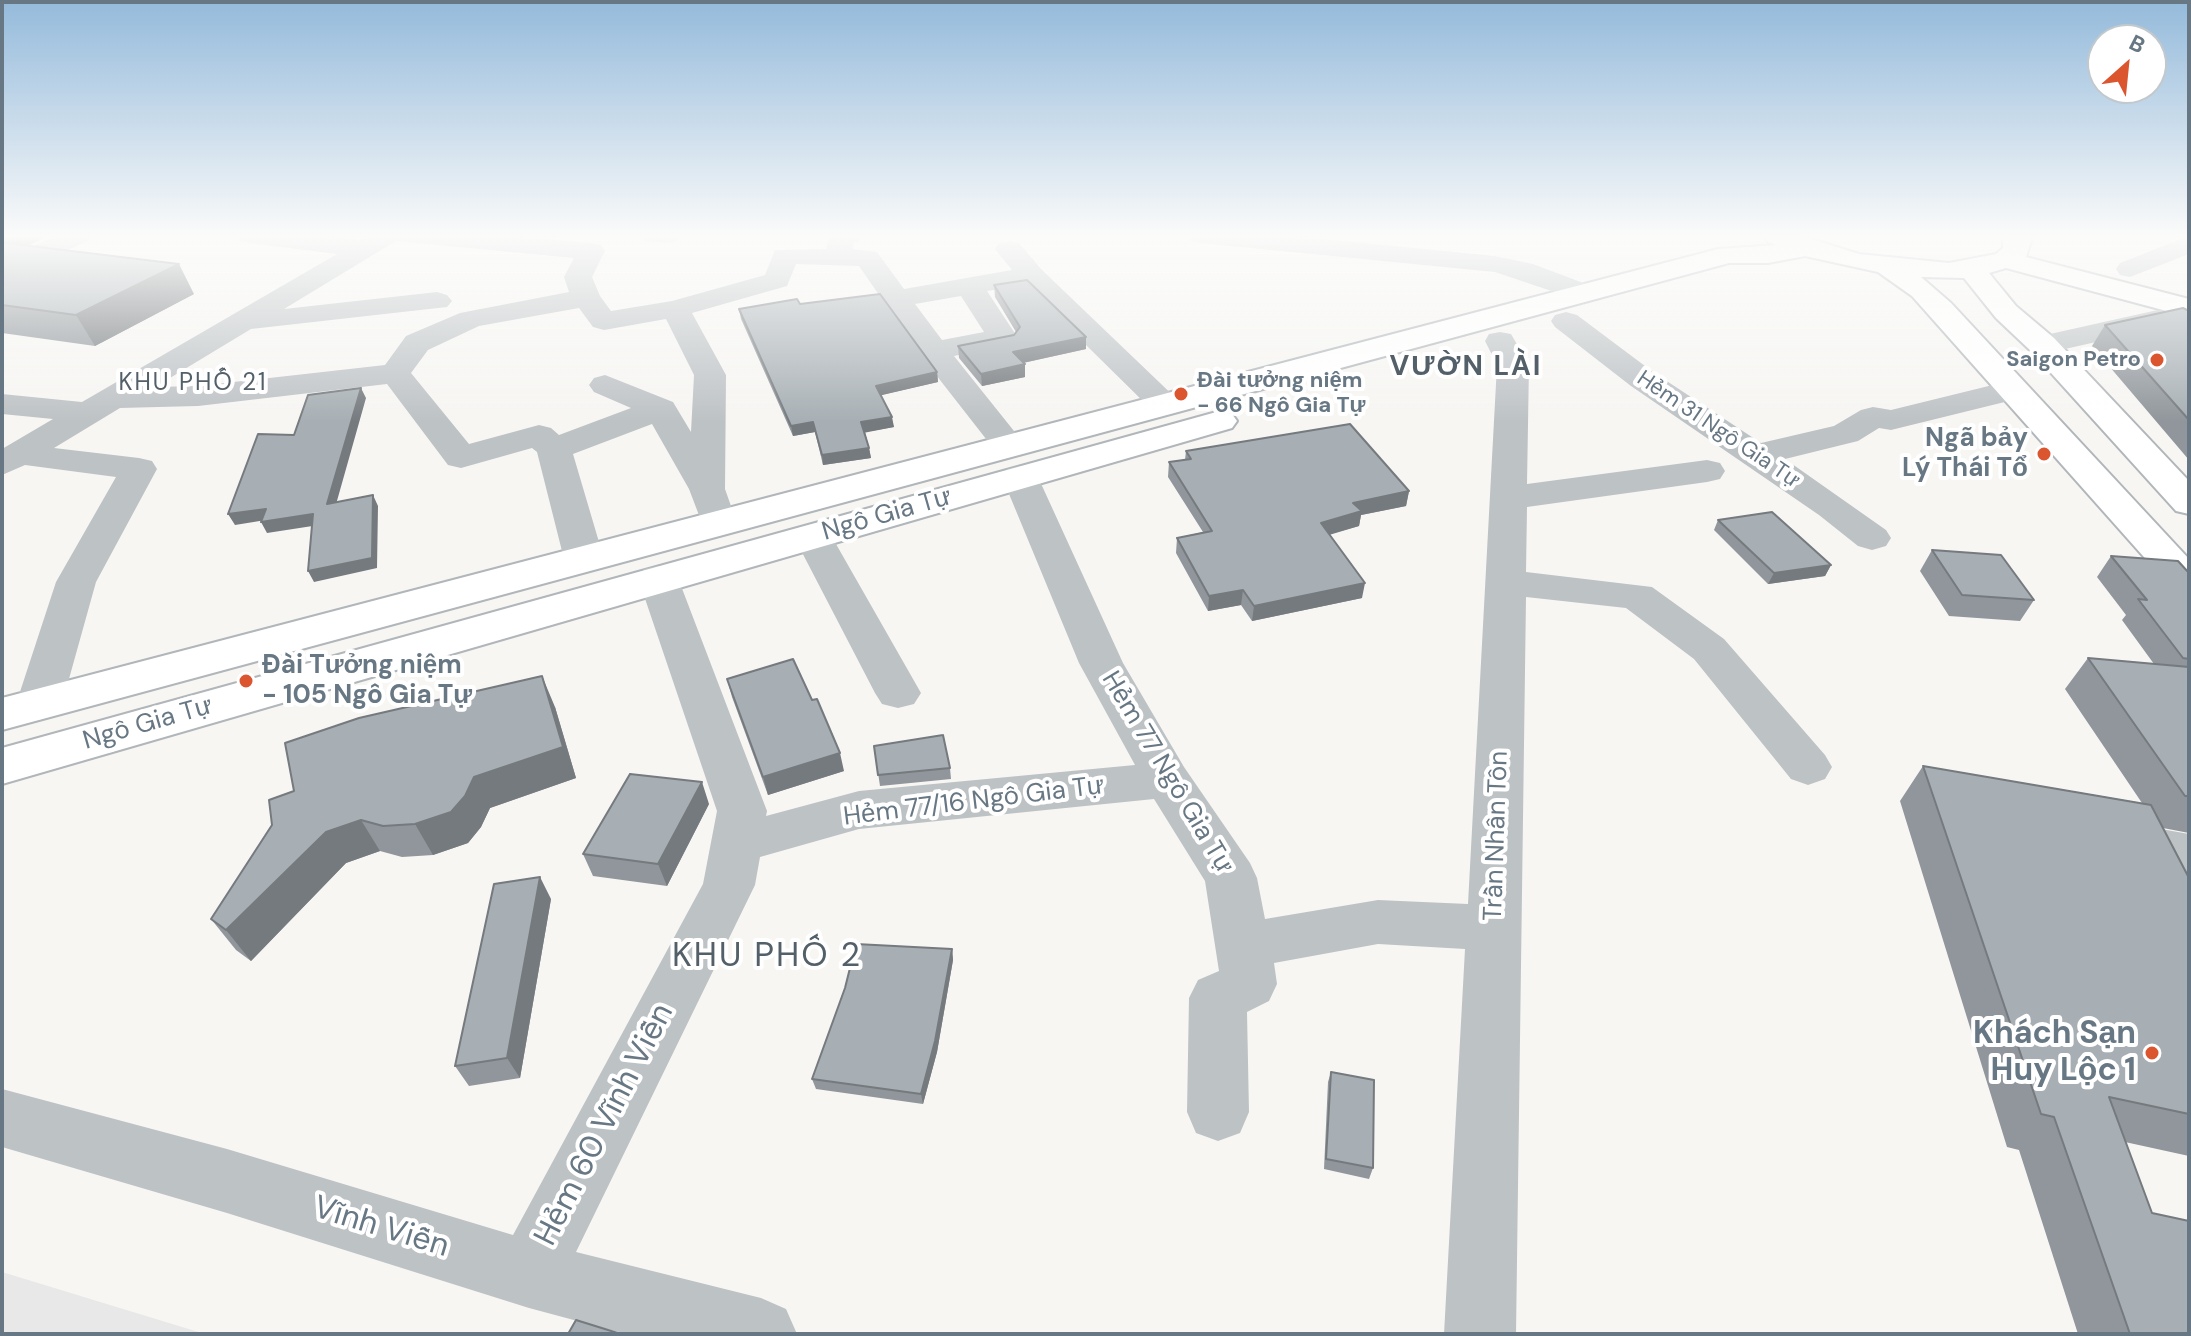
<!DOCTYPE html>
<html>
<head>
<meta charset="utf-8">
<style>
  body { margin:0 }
  #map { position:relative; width:2191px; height:1336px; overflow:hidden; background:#f7f6f3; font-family:"DM Sans",sans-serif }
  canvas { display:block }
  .frame { position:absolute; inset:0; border:4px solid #677783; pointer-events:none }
  .north { position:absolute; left:2087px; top:24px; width:80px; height:80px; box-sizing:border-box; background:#fff; border:2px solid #c2c9cd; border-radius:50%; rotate:27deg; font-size:22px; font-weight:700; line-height:32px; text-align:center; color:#677783 }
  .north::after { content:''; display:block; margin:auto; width:28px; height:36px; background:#db552f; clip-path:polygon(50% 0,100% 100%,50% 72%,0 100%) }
</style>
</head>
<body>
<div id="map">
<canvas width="2191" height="1336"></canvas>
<div class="frame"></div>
<div class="north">B</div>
</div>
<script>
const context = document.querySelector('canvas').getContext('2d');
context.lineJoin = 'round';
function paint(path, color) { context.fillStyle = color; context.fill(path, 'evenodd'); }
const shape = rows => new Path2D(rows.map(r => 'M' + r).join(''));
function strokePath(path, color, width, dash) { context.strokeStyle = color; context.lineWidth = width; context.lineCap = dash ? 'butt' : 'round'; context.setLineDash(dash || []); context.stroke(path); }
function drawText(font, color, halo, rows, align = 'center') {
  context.font = font + ' "DM Sans",sans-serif'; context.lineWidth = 8; context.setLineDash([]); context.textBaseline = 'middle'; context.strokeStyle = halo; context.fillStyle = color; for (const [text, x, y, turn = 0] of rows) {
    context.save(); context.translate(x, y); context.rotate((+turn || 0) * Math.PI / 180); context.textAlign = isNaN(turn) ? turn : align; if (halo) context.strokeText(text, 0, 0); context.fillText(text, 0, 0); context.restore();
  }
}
const built = shape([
  [2,1272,205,1334,2,1334]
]);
const minor = shape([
  [57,235,92,235,88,241,2,279,2,261,57,235],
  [236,235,316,235,360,240,369,235,498,235,591,243,601,245,605,251,592,277,600,296,611,311,672,301,765,275,775,250,826,249,830,235,863,235,859,242,854,243,853,249,877,252,904,289,1012,270,995,249,999,243,1009,241,1019,243,1041,269,1182,404,1177,411,1165,414,1153,411,1025,285,987,291,1018,338,1014,344,954,356,1026,446,1021,453,1009,456,997,453,922,357,859,266,796,264,787,286,692,313,726,375,725,489,737,523,731,531,718,534,705,531,689,489,652,424,573,454,604,559,598,567,584,571,570,567,564,559,537,452,532,448,461,468,448,465,387,384,198,406,120,408,54,448,139,458,152,461,157,469,96,582,62,704,55,715,39,720,23,715,16,704,56,582,116,477,25,465,2,475,2,449,53,419,2,414,2,394,82,402,337,254,249,243,240,241,236,235],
  [396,241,574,258,564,277,569,292,460,313,406,336,385,365,198,386,155,387,251,329,447,307,452,301,447,295,437,292,284,309,396,241],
  [961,296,984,332,942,340,915,304,961,296],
  [579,308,593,327,604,330,666,319,694,375,691,432,673,402,605,375,594,378,589,385,594,392,631,408,559,435,551,428,539,425,469,444,411,373,428,350,479,326,579,308],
  [640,235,681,235,677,241,668,243,644,241,640,235],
  [1187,235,1283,235,1495,256,1533,264,1594,287,1598,293,1594,299,1584,302,1495,272,1200,243,1191,241,1187,235],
  [2189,236,2189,254,2130,277,2120,275,2116,269,2120,263,2189,236],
  [2189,303,2189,321,2043,354,2032,352,2028,345,2032,338,2189,303],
  [1566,312,1577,315,1653,372,1761,443,1834,426,1861,410,1873,407,1891,410,2013,380,2025,383,2029,390,2025,397,1891,430,1879,428,1858,441,1785,459,1886,530,1891,538,1886,546,1872,550,1858,546,1819,515,1631,386,1555,327,1551,321,1555,315,1566,312],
  [1500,332,1511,334,1529,365,1527,484,1707,460,1720,463,1725,471,1720,479,1707,482,1527,507,1526,572,1652,587,1724,639,1825,755,1832,767,1825,779,1808,785,1791,779,1694,659,1626,608,1526,597,1516,1334,1444,1334,1465,949,1378,944,1274,963,1277,984,1269,1001,1247,1012,1249,1112,1240,1133,1218,1141,1196,1133,1187,1112,1189,998,1198,980,1219,971,1205,881,1154,799,859,829,760,857,755,885,576,1252,761,1298,786,1309,797,1334,626,1334,529,1308,227,1213,2,1147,2,1089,227,1149,513,1235,703,884,717,811,638,578,644,569,658,566,672,569,678,578,767,811,766,816,859,791,1135,765,1079,663,1002,477,1007,469,1020,466,1033,469,1038,477,1123,663,1184,767,1250,863,1257,878,1265,919,1378,900,1468,904,1497,365,1485,341,1489,334,1500,332],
  [813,525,827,529,832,537,921,693,914,704,898,708,882,704,875,693,794,537,799,529,813,525],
  [2161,829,2189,834,2189,874,2143,863,2135,849,2143,835,2161,829]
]);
const major = shape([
  [1764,235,1798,235,1859,254,1949,263,1996,254,2003,248,2003,235,2029,235,2031,241,2026,257,2189,299,2189,317,2006,268,1989,273,2016,306,2054,338,2189,481,2189,514,2176,511,2032,352,1996,318,1964,278,1921,277,1951,303,2189,559,2189,596,2175,592,1912,296,1878,272,1805,256,1768,263,1729,263,2,730,2,698,1718,249,1776,245,1768,242,1764,235],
  [1220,411,1232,414,1237,421,1232,428,2,784,2,748,1220,411]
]);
const wall = shape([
  [2,235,50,235,27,246,194,294,95,346,2,333],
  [994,285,1086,349,1023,363,1025,364,1025,377,982,386,959,358,958,346,1014,335,1016,332,995,297],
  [800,304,937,372,938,382,881,395,894,427,865,432,869,448,871,458,823,465,815,432,793,436,741,319,739,309],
  [2189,311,2189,460,2092,346,2105,325],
  [1186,451,1409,491,1406,506,1361,515,1359,526,1330,534,1362,598,1252,621,1241,605,1208,611,1176,553,1177,538,1203,532,1168,477,1169,462,1185,460],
  [1718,520,1831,565,1825,576,1768,584,1714,530],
  [1932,550,2034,600,2020,621,1949,616,1920,571],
  [2111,556,2189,573,2189,833,2163,828,2189,878,2189,1156,2125,1142,2189,1334,2078,1334,2019,1150,2007,1147,1900,801,1923,766,2142,803,2065,689,2088,658,2154,664,2122,620,2126,615,2097,577],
  [727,679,844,771,768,795,732,697],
  [555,707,576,778,490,808,481,827,468,843,433,855,402,857,380,851,346,863,251,961,236,950,211,919,272,825],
  [874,746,950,768,951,779,880,786],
  [709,804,667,886,593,876,583,854],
  [551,899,520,1078,469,1086,455,1066],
  [952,949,953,960,937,1052,923,1104,816,1089,812,1079,845,988],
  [1331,1072,1373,1168,1369,1179,1324,1169,1328,1082]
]);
const shadedWall = shape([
  [2,235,50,235,2,258],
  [179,264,194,294,95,346,76,315],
  [1086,337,1086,349,1013,365,1013,352],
  [1025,364,1025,377,982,386,981,374],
  [937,372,938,382,878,396,876,386],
  [361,388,366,398,333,515,327,504],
  [892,417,894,427,863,433,861,422],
  [813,422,815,432,793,436,791,426],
  [869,448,871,458,823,465,822,455],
  [1409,491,1406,506,1361,515,1359,526,1319,538,1321,523,1353,503],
  [373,495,378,506,377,568,314,582,308,571],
  [266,509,272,519,235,525,228,514],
  [313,514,319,525,267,533,261,522],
  [1831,565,1825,576,1768,584,1774,573],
  [1365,583,1362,598,1252,621,1254,606],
  [1243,590,1241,605,1208,611,1209,596],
  [542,676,555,707,576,778,490,808,481,827,468,843,433,855,415,824],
  [840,753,844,771,768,795,763,777],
  [702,782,709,804,667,886,658,864],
  [361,820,380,851,346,863,251,961,226,930,326,832],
  [540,877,551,899,520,1078,507,1058],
  [952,949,953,960,937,1052,923,1104,921,1094]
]);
const building = shape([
  [6,243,179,264,76,315,2,305,2,245,6,243],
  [1027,280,1086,337,1013,352,1025,364,981,374,958,346,1014,335,1020,327,994,285,1027,280],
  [880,294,937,372,876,386,892,417,861,422,869,448,822,455,813,422,791,426,739,309,797,299,800,304,880,294],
  [2183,308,2189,311,2189,420,2105,325,2183,308],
  [361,388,327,504,373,495,372,558,308,571,313,514,261,522,266,509,228,514,258,434,294,435,308,395,361,388],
  [1350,424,1409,491,1353,503,1362,511,1321,523,1365,583,1254,606,1243,590,1209,596,1177,538,1212,531,1169,462,1191,459,1186,451,1350,424],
  [1772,512,1831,565,1774,573,1718,520,1772,512],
  [1932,550,2001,555,2034,600,1962,595,1932,550],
  [2111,556,2178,561,2189,573,2189,659,2183,658,2138,599,2147,600,2111,556],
  [2088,658,2189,667,2189,796,2185,796,2088,658],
  [793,659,812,700,817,699,840,753,763,777,727,679,793,659],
  [542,676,563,747,474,777,465,796,451,812,415,824,383,826,361,820,326,832,226,930,211,919,272,825,269,800,294,791,285,743,359,718,542,676],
  [943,735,950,768,878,775,874,746,943,735],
  [1923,766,2151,805,2189,878,2189,1114,2109,1097,2152,1213,2189,1221,2189,1334,2130,1334,2054,1117,2041,1114,1923,766],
  [630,774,702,782,658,864,583,854,630,774],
  [540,877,507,1058,455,1066,494,884,540,877],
  [856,944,952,949,935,1041,921,1094,812,1079,845,988,856,944],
  [1331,1072,1374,1080,1373,1168,1326,1159,1331,1072],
  [576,1320,621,1334,568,1334,576,1320]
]);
const markers = [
  [2157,360,8,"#db552f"],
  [1181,394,8,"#db552f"],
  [2044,454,8,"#db552f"],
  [246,681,8,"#db552f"],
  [2152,1053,8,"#db552f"]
];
const farPoinames = [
  ["Saigon Petro",2141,360],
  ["Đài tưởng niệm",1197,381,"left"],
  ["- 66 Ngô Gia Tự",1197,406,"left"]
];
const farStreetnames = [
  ["Hẻm 31 Ngô Gia Tự",1718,430,34]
];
const farNeighbourhoodnames = [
  ["KHU PHỐ 21",193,384]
];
const poiNames = [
  ["Ngã bảy",2028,439],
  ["Lý Thái Tổ",2028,469],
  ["Đài Tưởng niệm",262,666,"left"],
  ["- 105 Ngô Gia Tự",262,696,"left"]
];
const streetNames = [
  ["Ngô Gia Tự",887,515,-16],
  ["Ngô Gia Tự",148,724,-16],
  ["Hẻm 77 Ngô Gia Tự",1167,773,59],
  ["Hẻm 77/16 Ngô Gia Tự",974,802,-7],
  ["Trần Nhân Tôn",1497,836,-88]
];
const farDistrictnames = [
  ["VƯỜN LÀI",1466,368]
];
const nearPoinames = [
  ["Khách Sạn",2136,1035],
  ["Huy Lộc 1",2136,1072]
];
const nearStreetnames = [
  ["Hẻm 60 Vĩnh Viễn",605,1125,-63],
  ["Vĩnh Viễn",381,1228,17]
];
const nearNeighbourhoodnames = [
  ["KHU PHỐ 2",767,957]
];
paint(built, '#e7e8e7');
strokePath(major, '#b1b6ba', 4);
paint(minor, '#bdc2c5');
paint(major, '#fff');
paint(wall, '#90969b');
paint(shadedWall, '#757a7e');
paint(building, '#a7afb4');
strokePath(building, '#757a7e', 2);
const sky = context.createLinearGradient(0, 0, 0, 422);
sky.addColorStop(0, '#94badb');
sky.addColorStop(0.56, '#fbfbfa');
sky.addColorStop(1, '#fbfbfa00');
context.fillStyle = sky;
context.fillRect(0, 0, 2191, 422);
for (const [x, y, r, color] of markers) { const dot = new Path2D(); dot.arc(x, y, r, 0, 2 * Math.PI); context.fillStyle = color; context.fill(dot); strokePath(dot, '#fff', 3); }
drawText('bold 22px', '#677783', '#fff', farPoinames, 'right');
drawText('22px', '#677783', '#fff', farStreetnames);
context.letterSpacing = '2px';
drawText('24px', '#546069', '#fff', farNeighbourhoodnames);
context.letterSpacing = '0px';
drawText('bold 26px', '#677783', '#fff', poiNames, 'right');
drawText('26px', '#677783', '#fff', streetNames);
context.letterSpacing = '2px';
drawText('bold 28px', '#546069', '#fff', farDistrictnames);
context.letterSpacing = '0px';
drawText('bold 32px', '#677783', '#fff', nearPoinames, 'right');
drawText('32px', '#677783', '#fff', nearStreetnames);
context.letterSpacing = '2px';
drawText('34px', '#546069', '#fff', nearNeighbourhoodnames);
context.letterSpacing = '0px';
</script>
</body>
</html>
